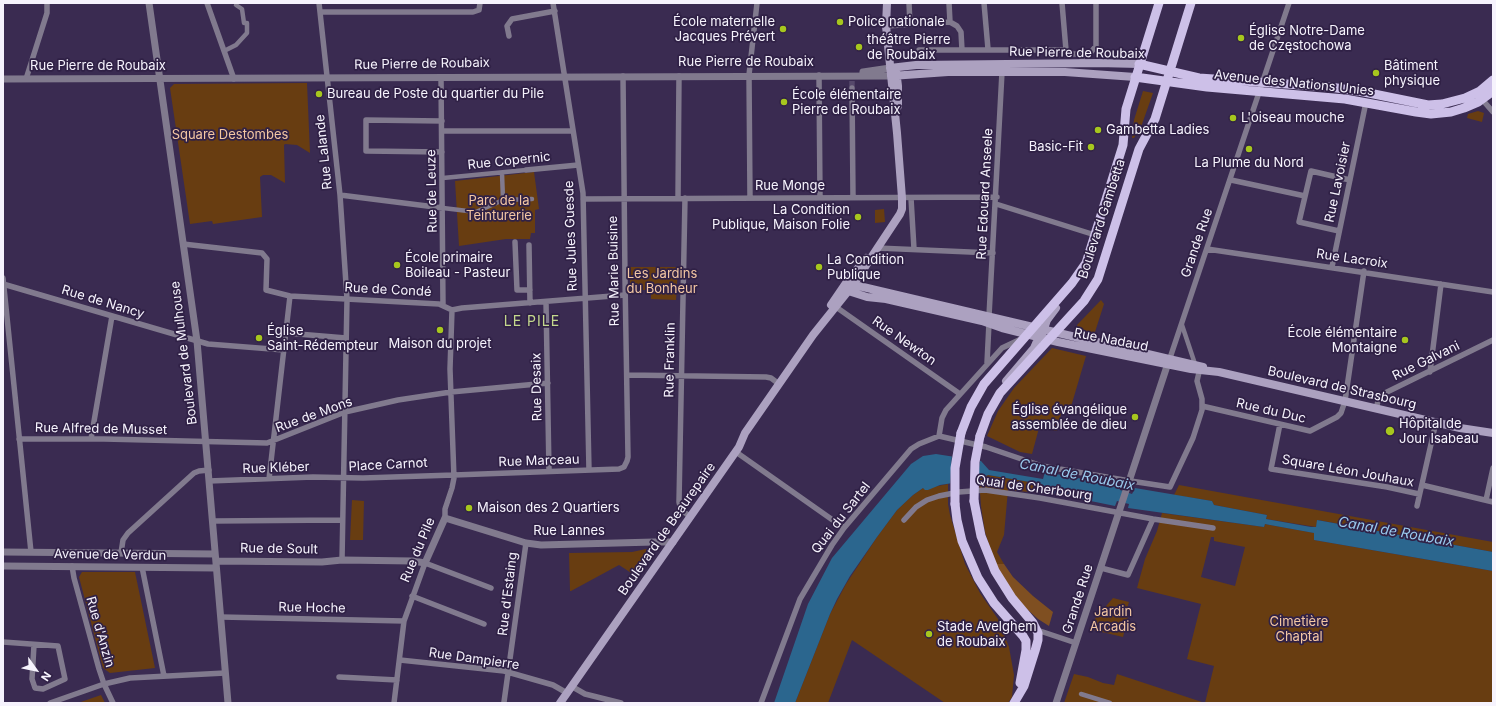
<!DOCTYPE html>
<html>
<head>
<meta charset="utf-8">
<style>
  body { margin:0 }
  #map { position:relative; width:1496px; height:706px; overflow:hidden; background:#3a2b51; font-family:Inter,sans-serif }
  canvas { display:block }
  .frame { position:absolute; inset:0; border:4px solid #f6f3fd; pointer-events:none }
  .north { position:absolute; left:16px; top:650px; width:40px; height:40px; -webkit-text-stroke:3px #302146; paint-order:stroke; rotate:123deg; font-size:11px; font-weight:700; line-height:16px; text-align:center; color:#f6f3fd }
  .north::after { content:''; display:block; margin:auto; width:14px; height:18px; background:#f6f3fd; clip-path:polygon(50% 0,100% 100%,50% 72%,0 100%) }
</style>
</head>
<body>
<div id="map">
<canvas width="1496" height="706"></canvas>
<div class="frame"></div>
<div class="north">N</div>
</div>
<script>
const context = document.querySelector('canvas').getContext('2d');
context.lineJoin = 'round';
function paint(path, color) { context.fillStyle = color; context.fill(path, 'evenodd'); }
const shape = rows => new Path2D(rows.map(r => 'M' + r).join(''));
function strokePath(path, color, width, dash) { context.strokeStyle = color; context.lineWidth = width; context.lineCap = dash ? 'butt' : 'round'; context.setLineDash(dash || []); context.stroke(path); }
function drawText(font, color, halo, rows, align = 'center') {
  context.font = font + ' Inter,sans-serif'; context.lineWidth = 3.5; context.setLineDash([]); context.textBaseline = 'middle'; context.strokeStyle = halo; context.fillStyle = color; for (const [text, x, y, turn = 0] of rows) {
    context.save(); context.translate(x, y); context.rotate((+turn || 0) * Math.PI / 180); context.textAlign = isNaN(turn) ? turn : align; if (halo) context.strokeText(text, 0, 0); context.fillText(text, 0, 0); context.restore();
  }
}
const green = shape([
  [307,83,310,153,297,145,285,144,284,145,285,183,271,175,263,175,260,177,262,217,213,224,212,221,190,224,170,88,174,84],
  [1143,91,1153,93,1141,127,1134,138,1132,138,1134,120],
  [1478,111,1484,113,1482,122,1467,118,1468,114],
  [534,172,539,209,535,210,535,233,531,233,530,239,506,239,459,246,455,181],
  [884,209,885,222,875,223,875,210],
  [630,267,678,267,676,300,651,299,651,290,630,290],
  [1101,300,1104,304,1095,332,1092,333,1078,329,1077,325],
  [1052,348,1086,356,1070,410,1061,414,1057,431,1039,428,1032,454,1020,452,987,436,998,411,1014,388],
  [988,475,1042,484,1042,491,1040,493,1008,490,1004,535,997,552,1004,564,995,564,985,532,981,506,979,479],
  [948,484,948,504,950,515,965,564,980,593,998,619,1009,647,1014,675,1012,697,1008,703,945,703,852,640,828,703,795,703,830,614,846,584,877,537,897,510,913,495,923,488,928,490,933,487],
  [1179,485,1493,542,1493,552,1318,520,1316,527,1266,519,1267,515,1214,505,1212,501,1174,495],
  [352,500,364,501,363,540,350,540],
  [1162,513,1264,527,1265,524,1270,525,1315,533,1314,540,1493,571,1493,703,1064,703,1074,674,1088,677,1103,683,1114,685,1117,674,1205,703,1214,666,1187,659,1201,604,1137,588,1145,559,1157,531],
  [1211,537,1214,537,1214,541,1245,547,1235,586,1201,577],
  [646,549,652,553,636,576,619,565,571,591,570,591,569,553,632,552],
  [82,572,135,572,155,668,110,673,103,668,79,577],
  [1113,598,1129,602,1127,608,1130,609,1123,637,1089,629,1093,621],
  [101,695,105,703,78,703]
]);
const forest = shape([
  [995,564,1004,564,1013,577,1033,596,1053,612,1049,626,1038,619,1019,602]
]);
const water = shape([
  [936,454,981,461,989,470,1043,479,1045,472,1121,486,1120,490,1132,494,1135,488,1212,501,1214,505,1267,515,1266,519,1311,527,1316,527,1317,520,1493,552,1493,571,1314,540,1314,533,1270,525,1265,524,1264,527,1128,508,1129,504,1117,501,1115,506,1042,491,1042,484,988,475,979,479,940,485,928,490,925,490,923,488,913,495,897,510,877,537,850,576,837,599,830,614,795,703,774,703,808,604,832,558,911,464,923,456]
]);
const pier = shape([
  [952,454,980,459,978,481,950,486]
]);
const minorTunnel = shape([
  [852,81,852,88]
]);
const pedestrian = shape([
  [224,51,236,45,247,33,247,23,244,23,242,9,236,5],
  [502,173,503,200],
  [443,178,526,170],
  [443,208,476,212,503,200,532,199],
  [1182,325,1195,364],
  [1081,694,1110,703]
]);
const minor = shape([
  [207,3,234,79],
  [319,3,340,195,347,299,342,560],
  [553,3,583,193,589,470],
  [909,3,910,25],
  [949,3,950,22,957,26,961,32,962,50],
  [984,3,988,49],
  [1062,3,1066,50],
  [320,12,473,12,479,10,480,3],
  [886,26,950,22],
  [509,36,507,26,512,19,555,11],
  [919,50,1066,50,1073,54,1082,54,1082,63],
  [1082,54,1091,52,1096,46,1096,3],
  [819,75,820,197],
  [441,77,443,305],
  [26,79,47,13,47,3],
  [852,88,853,197],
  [1480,97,1493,112],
  [442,121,366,120,366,151,442,152],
  [442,131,573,131],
  [526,170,578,165],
  [1231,180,1305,196],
  [340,195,443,208],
  [678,198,679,76],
  [685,198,679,502,681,510,691,517],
  [750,198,749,75,757,3],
  [911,198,914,249],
  [583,199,997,197],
  [996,204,1095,235],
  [1339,231,1299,222,1311,171,1350,180],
  [515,242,517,290,530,290],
  [183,244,262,253,267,259,266,290,290,296,439,304,452,310,462,308,625,295],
  [529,245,530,303],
  [877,248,993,253],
  [1207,249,1493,292],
  [1332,267,1366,102],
  [3,278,31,552],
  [3,284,208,344,284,350],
  [546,302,549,471],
  [836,307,960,394],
  [989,316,1002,72],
  [286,333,346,338],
  [1170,358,1289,3],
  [987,363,989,323],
  [1430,372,1441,284],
  [627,375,766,377,771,378,779,384],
  [1202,406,1310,431,1337,417,1341,413,1345,401,1364,271],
  [1376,409,1378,401,1385,393,1493,340],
  [1280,424,1271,469,1387,487,1419,494],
  [939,436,986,447,1042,466,1124,480,1170,487,1193,438,1202,410,1202,399,1197,381,1200,368],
  [939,436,942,418,946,410,1002,348,1021,339],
  [19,439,104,439,267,443,345,412,398,400,451,392,548,383],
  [91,439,112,316],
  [736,452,844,528],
  [269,479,290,296],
  [209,481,313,477,363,478,454,475,619,469,624,467,627,461,628,457,625,279,623,76],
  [1422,485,1493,502],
  [1486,500,1493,468],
  [1417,506,1436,422],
  [445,518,445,509,452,488,454,478,450,369,452,310],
  [904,520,916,507,927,500,939,496,959,492,985,490,1040,498,1153,519,1213,528],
  [213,521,342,520],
  [121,553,123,540,128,533,194,473,199,471,209,470],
  [72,566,74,578,99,669,104,684,113,703],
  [142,567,164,676],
  [1101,568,1128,575,1153,519],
  [412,596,484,624],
  [221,617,404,621],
  [1037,630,1076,643],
  [3,642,58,646,65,679,43,689,35,688,32,679,34,645],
  [400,660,504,671,553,685,567,693],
  [339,677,397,680],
  [571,686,585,694,621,703],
  [504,702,526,543],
  [50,703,104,684,130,678,225,673],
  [394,703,404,621,425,563,491,588],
  [761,703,800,599,832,545,844,528,911,449,919,444,939,436]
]);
const tertiary = shape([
  [149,3,197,341,228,703],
  [863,72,890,68],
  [3,79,891,76],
  [3,552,215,554],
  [216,561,322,562,342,560,413,561,425,563,445,518,526,543,541,545,654,542,673,542],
  [3,566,216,568],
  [1056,703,1169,360]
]);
const secondary = shape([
  [890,68,916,65,1098,63,1139,64],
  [896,70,898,86,898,106],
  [891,76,948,72,1065,72,1135,77],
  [846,283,1203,367],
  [842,289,867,297,886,299,982,321,1002,328,1058,342,1191,369,1219,372,1460,428,1493,433],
  [831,305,846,283,866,258],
  [1043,332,1047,320,1056,308],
  [1006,381,1034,348,1037,341,1038,332],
  [560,703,739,447,745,433,813,335,853,285,900,214,902,209,902,198,897,133,886,26,887,3]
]);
const primary = shape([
  [1139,64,1199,78,1330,87,1364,92,1428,105,1442,104,1465,98,1480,91,1493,80],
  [1135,77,1207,87,1345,99,1416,112,1431,114,1451,112,1464,108,1478,102,1493,91],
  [961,433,971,407,984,384,1072,283,1086,263,1123,145,1126,109,1159,3],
  [980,436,988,414,1000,393,1084,301,1098,279,1139,149,1155,119,1191,3],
  [974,501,981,536,995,571,1012,598,1033,623,1038,633,1038,640,1035,651,1024,686,1014,703],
  [955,504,957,520,962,541,978,578,994,603,1023,636,1026,641,1026,650,1020,683]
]);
const primaryBridge = shape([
  [974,501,975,462,980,436],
  [955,504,955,468,961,433]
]);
const markers = [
  [840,22,4,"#a7c71e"],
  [783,29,4,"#a7c71e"],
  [1241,38,4,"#a7c71e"],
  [859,47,4,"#a7c71e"],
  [1376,73,4,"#a7c71e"],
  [319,94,4,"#a7c71e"],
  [784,102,4,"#a7c71e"],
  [1233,118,4,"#a7c71e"],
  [1098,130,4,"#a7c71e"],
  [1091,147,4,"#a7c71e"],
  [1249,149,4,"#a7c71e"],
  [858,217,4,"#a7c71e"],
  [397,265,4,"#a7c71e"],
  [819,267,4,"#a7c71e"],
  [440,330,4,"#a7c71e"],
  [259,338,4,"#a7c71e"],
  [1405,340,4,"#a7c71e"],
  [1135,417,4,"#a7c71e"],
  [1390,431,5,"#a7c71e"],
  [469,508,4,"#a7c71e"],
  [929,634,4,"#a7c71e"]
];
const poiNames = [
  ["École maternelle",775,22,"right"],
  ["Jacques Prévert",775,37,"right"],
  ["Police nationale",848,22],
  ["Église Notre-Dame",1249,31],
  ["de Częstochowa",1249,46],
  ["théâtre Pierre",867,40],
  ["de Roubaix",867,55],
  ["Bâtiment",1384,66],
  ["physique",1384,81],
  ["Bureau de Poste du quartier du Pile",327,94],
  ["École élémentaire",792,95],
  ["Pierre de Roubaix",792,110],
  ["L'oiseau mouche",1241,118],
  ["Gambetta Ladies",1106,130],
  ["Basic-Fit",1083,147,"right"],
  ["La Plume du Nord",1249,163,"center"],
  ["La Condition",850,210,"right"],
  ["Publique, Maison Folie",850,225,"right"],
  ["École primaire",405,258],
  ["Boileau - Pasteur",405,273],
  ["La Condition",827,260],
  ["Publique",827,275],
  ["Église",267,331],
  ["Saint-Rédempteur",267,346],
  ["École élémentaire",1397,333,"right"],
  ["Montaigne",1397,348,"right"],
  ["Maison du projet",440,344,"center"],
  ["Église évangélique",1127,410,"right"],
  ["assemblée de dieu",1127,425,"right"],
  ["Hôpital de",1399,424],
  ["Jour Isabeau",1399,439],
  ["Maison des 2 Quartiers",477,508],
  ["Stade Avelghem",937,627],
  ["de Roubaix",937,642]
];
const streetNames = [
  ["Rue Pierre de Roubaix",1077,53,1],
  ["Rue Pierre de Roubaix",746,62],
  ["Rue Pierre de Roubaix",422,64,-1],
  ["Rue Pierre de Roubaix",98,66],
  ["Avenue des Nations Unies",1294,83,6],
  ["Rue Lalande",324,152,-96],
  ["Rue Copernic",509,161,-6],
  ["Rue Lavoisier",1338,182,-78],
  ["Rue Monge",790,186],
  ["Rue de Leuze",432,191,-91],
  ["Rue Edouard Anseele",985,194,-87],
  ["Boulevard Gambetta",1102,219,-72],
  ["Rue Jules Guesde",571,236,-92],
  ["Grande Rue",1197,243,-71],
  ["Rue Lacroix",1352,259,8],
  ["Rue Marie Buisine",614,271,-91],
  ["Rue de Condé",388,290,3],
  ["Rue de Nancy",103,302,17],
  ["Rue Nadaud",1111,340,11],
  ["Rue Newton",904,341,35],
  ["Boulevard de Mulhouse",184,353,-97],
  ["Rue Franklin",670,360,-89],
  ["Rue Galvani",1426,361,-26],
  ["Rue Desaix",537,387,-91],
  ["Boulevard de Strasbourg",1342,388,13],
  ["Rue du Duc",1271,411,13],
  ["Rue de Mons",314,415,-20],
  ["Rue Alfred de Musset",101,429,1],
  ["Rue Marceau",539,461,-2],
  ["Place Carnot",388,465,-3],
  ["Rue Kléber",276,468,-2],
  ["Square Léon Jouhaux",1348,471,10],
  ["Quai de Cherbourg",1034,488,8],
  ["Quai du Sartel",841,518,-52],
  ["Boulevard de Beaurepaire",667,529,-55],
  ["Rue Lannes",569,531],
  ["Rue de Soult",279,549,1],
  ["Rue du Pile",418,550,-67],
  ["Avenue de Verdun",110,555,1],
  ["Rue d'Estaing",508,594,-83],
  ["Grande Rue",1078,599,-72],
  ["Rue Hoche",312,608,1],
  ["Rue d'Anzin",100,632,74],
  ["Rue Dampierre",474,659,8]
];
const parkNames = [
  ["Square Destombes",230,135],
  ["Parc de la",499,201],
  ["Teinturerie",499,216],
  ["Les Jardins",662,274],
  ["du Bonheur",662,289],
  ["Jardin",1113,612],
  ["Arcadis",1113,627],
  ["Cimetière",1299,622],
  ["Chaptal",1299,637]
];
const neighbourhoodNames = [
  ["LE PILE",532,322]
];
const waterNames = [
  ["Canal de Roubaix",1077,475,11],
  ["Canal de Roubaix",1396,532,10]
];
paint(green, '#683d11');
paint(forest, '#7f4f21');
paint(water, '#2b668e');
paint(pier, '#3a2b51');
strokePath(minorTunnel, '#56496b', 5.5, [5.5, 3]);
strokePath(pedestrian, '#817a8e', 4.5);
strokePath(minor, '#817a8e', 5.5);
strokePath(tertiary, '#817a8e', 7);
strokePath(secondary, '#aca1c0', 8);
strokePath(primary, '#cdc0e8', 9);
strokePath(primaryBridge, '#cdc0e8', 9);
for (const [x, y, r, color] of markers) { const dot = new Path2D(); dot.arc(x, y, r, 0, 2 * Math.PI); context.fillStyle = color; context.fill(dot); strokePath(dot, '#302146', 1.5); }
drawText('13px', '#f6f3fd', '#302146', poiNames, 'left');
drawText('13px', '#f6f3fd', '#302146', streetNames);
drawText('13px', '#f4c7a3', '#302146', parkNames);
context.letterSpacing = '1px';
drawText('14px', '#c4d88d', '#302146', neighbourhoodNames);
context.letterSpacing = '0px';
drawText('italic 14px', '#9acaed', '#302146', waterNames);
</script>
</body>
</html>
